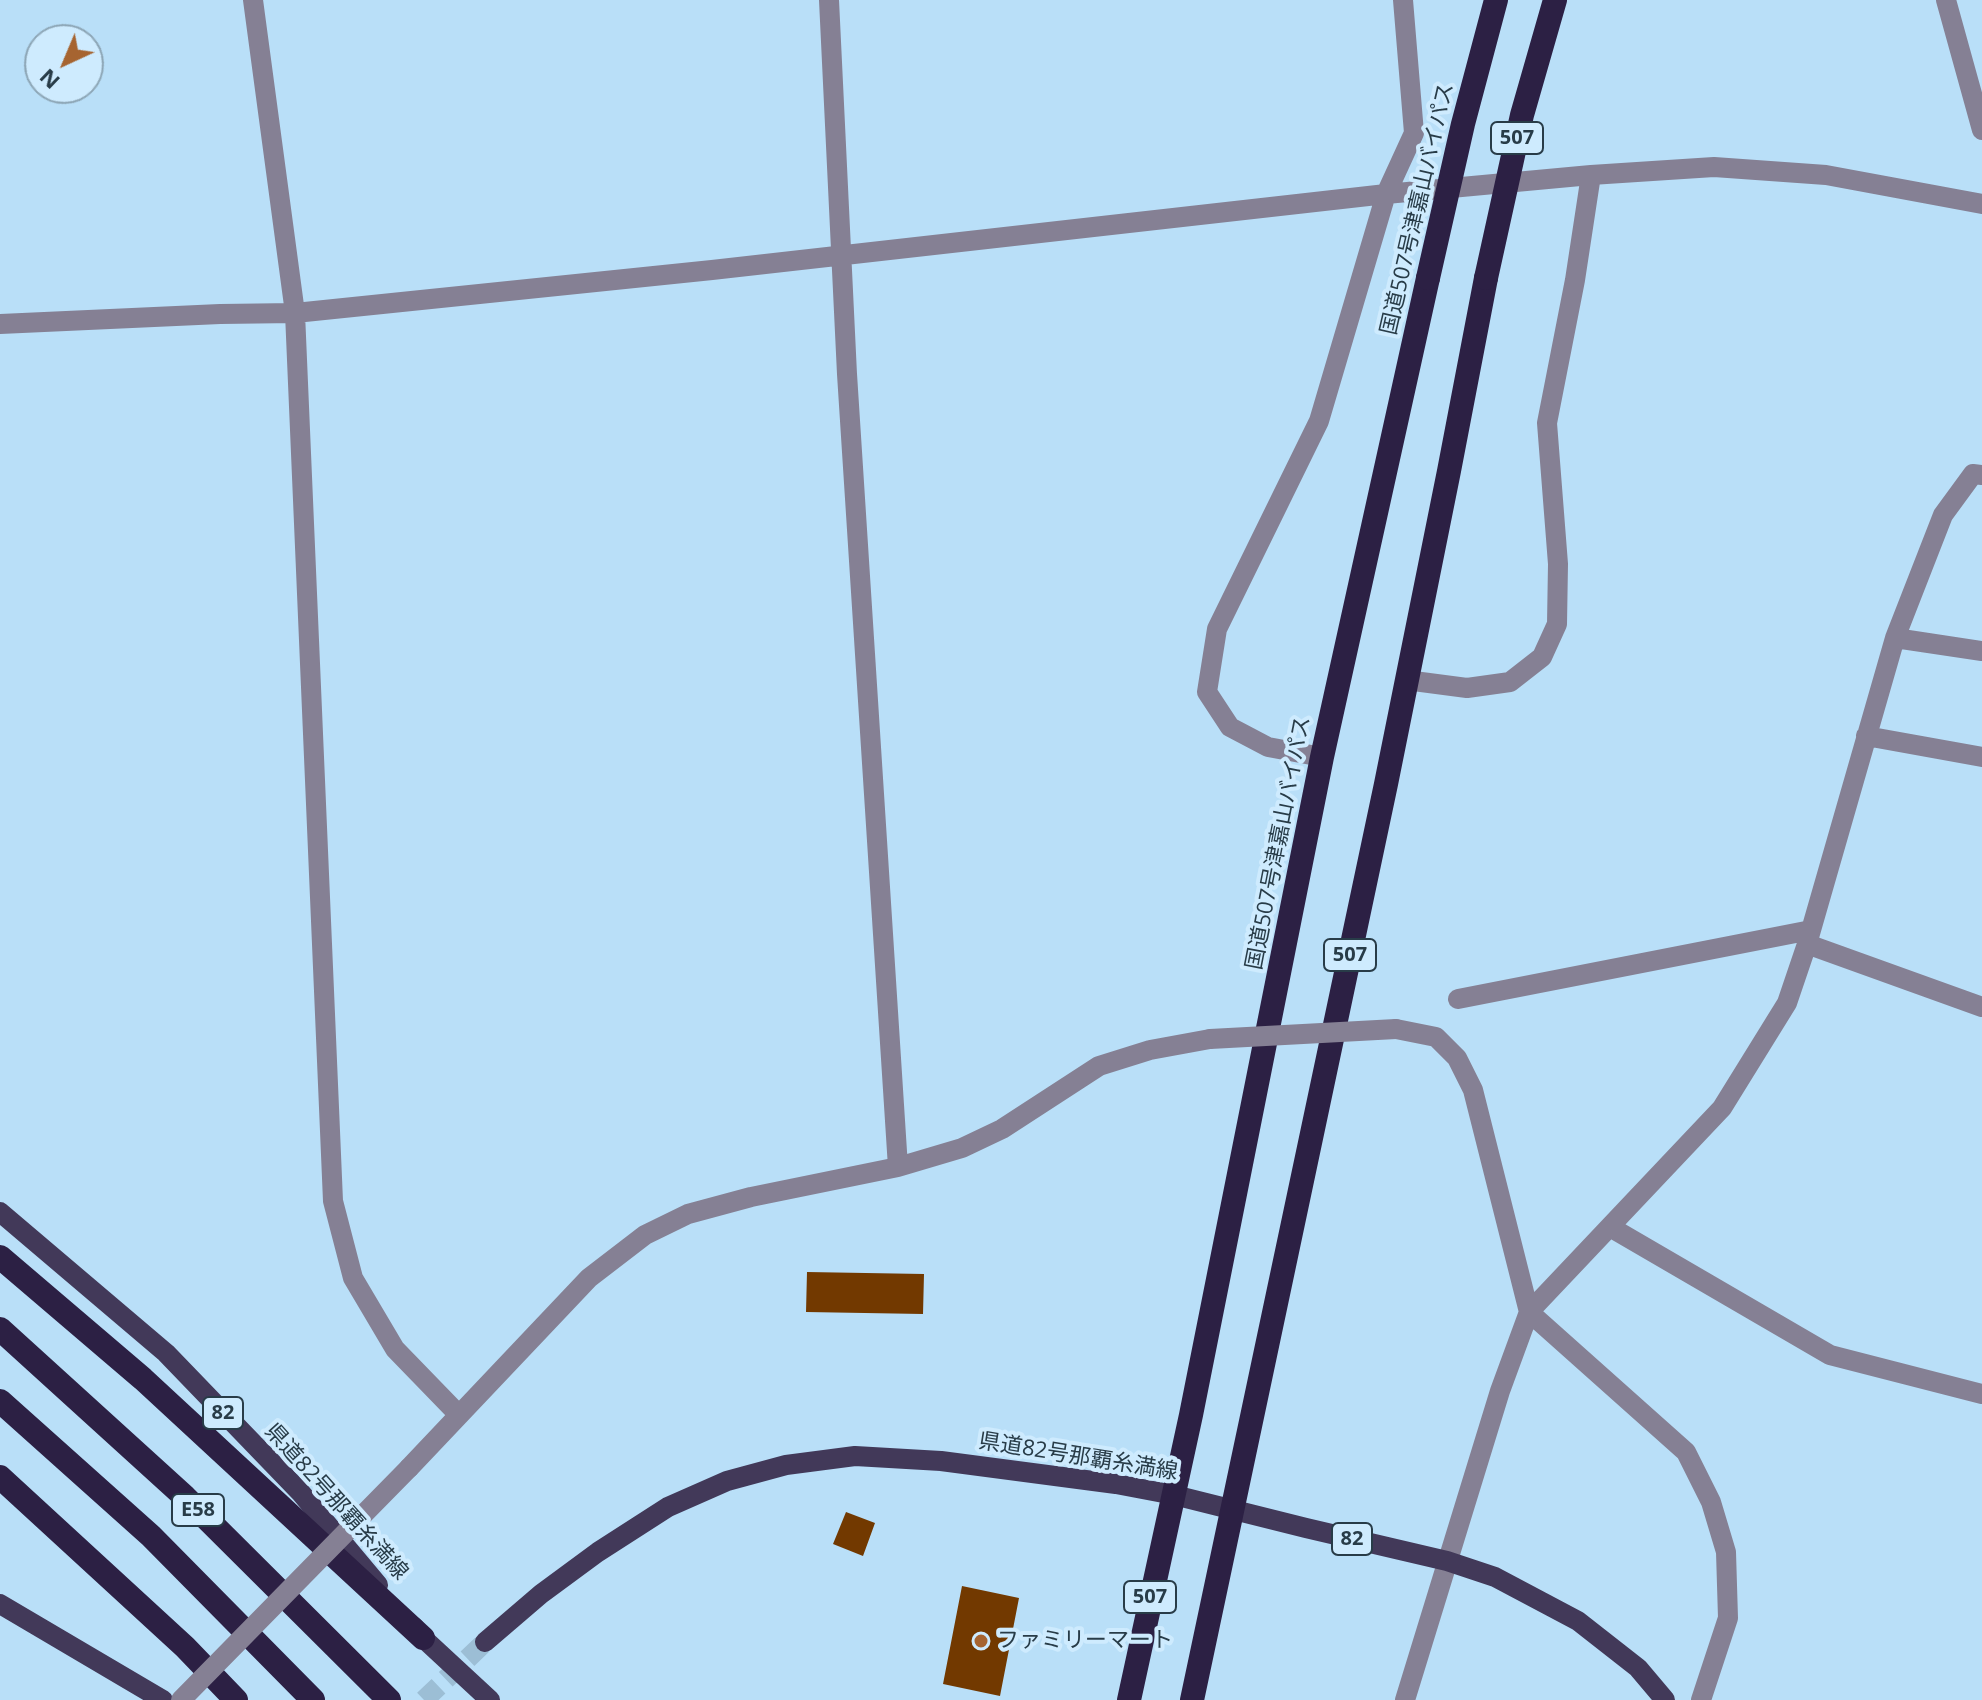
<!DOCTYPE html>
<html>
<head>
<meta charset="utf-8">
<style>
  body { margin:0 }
  #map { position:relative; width:1982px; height:1700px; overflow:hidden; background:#b9dff8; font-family:"Open Sans",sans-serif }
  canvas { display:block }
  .north { position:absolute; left:24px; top:24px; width:80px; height:80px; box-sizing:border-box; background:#ceebfe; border:2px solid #8ca5b5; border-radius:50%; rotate:224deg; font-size:22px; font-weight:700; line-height:32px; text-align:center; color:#283c48 }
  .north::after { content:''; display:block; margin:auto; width:28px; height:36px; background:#a66430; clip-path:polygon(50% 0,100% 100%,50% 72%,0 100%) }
</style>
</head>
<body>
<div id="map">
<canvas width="1982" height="1700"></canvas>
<div class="north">N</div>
</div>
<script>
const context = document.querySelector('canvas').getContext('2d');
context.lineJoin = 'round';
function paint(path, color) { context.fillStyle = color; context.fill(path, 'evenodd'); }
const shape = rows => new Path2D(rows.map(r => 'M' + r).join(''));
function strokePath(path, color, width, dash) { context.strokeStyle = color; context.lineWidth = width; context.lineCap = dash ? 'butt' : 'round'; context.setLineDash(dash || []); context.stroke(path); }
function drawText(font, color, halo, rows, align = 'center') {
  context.font = font + ' "Open Sans","Noto Sans JP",sans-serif'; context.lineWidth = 8; context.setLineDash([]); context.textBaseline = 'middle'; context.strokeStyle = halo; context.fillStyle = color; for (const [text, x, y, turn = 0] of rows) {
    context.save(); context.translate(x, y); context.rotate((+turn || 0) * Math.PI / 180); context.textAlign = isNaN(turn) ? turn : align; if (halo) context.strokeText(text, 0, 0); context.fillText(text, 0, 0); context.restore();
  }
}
const building = shape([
  [807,1272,924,1274,923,1314,806,1312],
  [846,1512,875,1523,863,1556,833,1544],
  [962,1586,1019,1598,1000,1696,943,1684]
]);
const majorTunnel = shape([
  [424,1700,485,1642]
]);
const minor = shape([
  [253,0,295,313,333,1201,353,1278,395,1349,459,1415],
  [829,0,847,374,898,1167],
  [1946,0,1982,130],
  [0,324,220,314,295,313,712,270,1386,194,1591,175,1714,167,1826,175,1982,204],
  [1895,638,1982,651],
  [1406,680,1467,688,1510,682,1542,657,1557,624,1558,564,1547,423,1575,280,1591,175],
  [1866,736,1982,757],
  [1322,757,1268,747,1230,727,1207,692,1217,629,1319,421,1386,194,1414,133,1403,0],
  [1807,944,1982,1007],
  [1458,999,1811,930],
  [1396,1029,1436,1037,1457,1058,1473,1090,1529,1312,1686,1452,1711,1502,1726,1552,1728,1618,1701,1700],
  [1610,1227,1830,1355,1982,1394],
  [409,1468,589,1278,645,1235,688,1214,751,1197,898,1167,962,1148,1002,1129,1099,1066,1150,1050,1210,1039],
  [1405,1700,1500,1391,1529,1312,1722,1108,1787,1003,1807,944,1895,638,1943,515,1973,474,1982,475]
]);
const major = shape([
  [0,1212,166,1353,301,1493,378,1585],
  [0,1604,163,1700],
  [414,1627,423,1638,490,1700],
  [485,1642,541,1594,598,1552,668,1507,727,1481,786,1465,855,1456,941,1461,1116,1484,1174,1495,1306,1528,1447,1561,1495,1577,1578,1621,1638,1668,1665,1700]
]);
const highway = shape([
  [0,1257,143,1379,423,1638],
  [0,1329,185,1497,389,1700],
  [0,1401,151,1536,313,1700],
  [0,1477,185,1647,236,1700],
  [1129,1700,1191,1415,1322,757,1428,278],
  [1192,1700,1386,784,1449,471,1486,278]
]);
const minorBridge = shape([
  [1210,1039,1396,1029],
  [181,1700,409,1468]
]);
const highwayBridge = shape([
  [1428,278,1463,124,1496,0],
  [1486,278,1522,115,1555,0]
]);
const markers = [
  [981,1641,8,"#a66430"]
];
const shields = [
  [1517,138,52],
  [1350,955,52],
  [223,1413,40],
  [198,1510,52],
  [1352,1539,40],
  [1150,1597,52]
];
const shieldNames = [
  ["507",1517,138],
  ["507",1350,955],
  ["82",223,1413],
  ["E58",198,1510],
  ["82",1352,1539],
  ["507",1150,1597]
];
const streetNames = [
  ["国道507号津嘉山バイパス",1418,209,-77],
  ["国道507号津嘉山バイパス",1279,843,-79],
  ["県道82号那覇糸満線",1078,1457,9],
  ["県道82号那覇糸満線",336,1502,48]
];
const poiNames = [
  ["ファミリーマート",997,1641]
];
paint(building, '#723900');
strokePath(majorTunnel, '#9cbed5', 20, [20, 10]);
strokePath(minor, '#858094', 20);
strokePath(major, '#423959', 20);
strokePath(highway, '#2c2044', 24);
strokePath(minorBridge, '#858094', 20);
strokePath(highwayBridge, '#2c2044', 24);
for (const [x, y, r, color] of markers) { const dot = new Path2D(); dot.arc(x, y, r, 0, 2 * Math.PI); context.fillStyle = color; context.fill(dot); strokePath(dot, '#ceebfe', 3); }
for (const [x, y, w] of shields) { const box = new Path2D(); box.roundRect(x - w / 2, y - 16, w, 32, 6); context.fillStyle = '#ceebfe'; context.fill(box); strokePath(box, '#283c48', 2); }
drawText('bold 20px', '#283c48', null, shieldNames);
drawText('22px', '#283c48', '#ceebfe', streetNames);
drawText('22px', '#283c48', '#ceebfe', poiNames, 'left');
</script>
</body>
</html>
